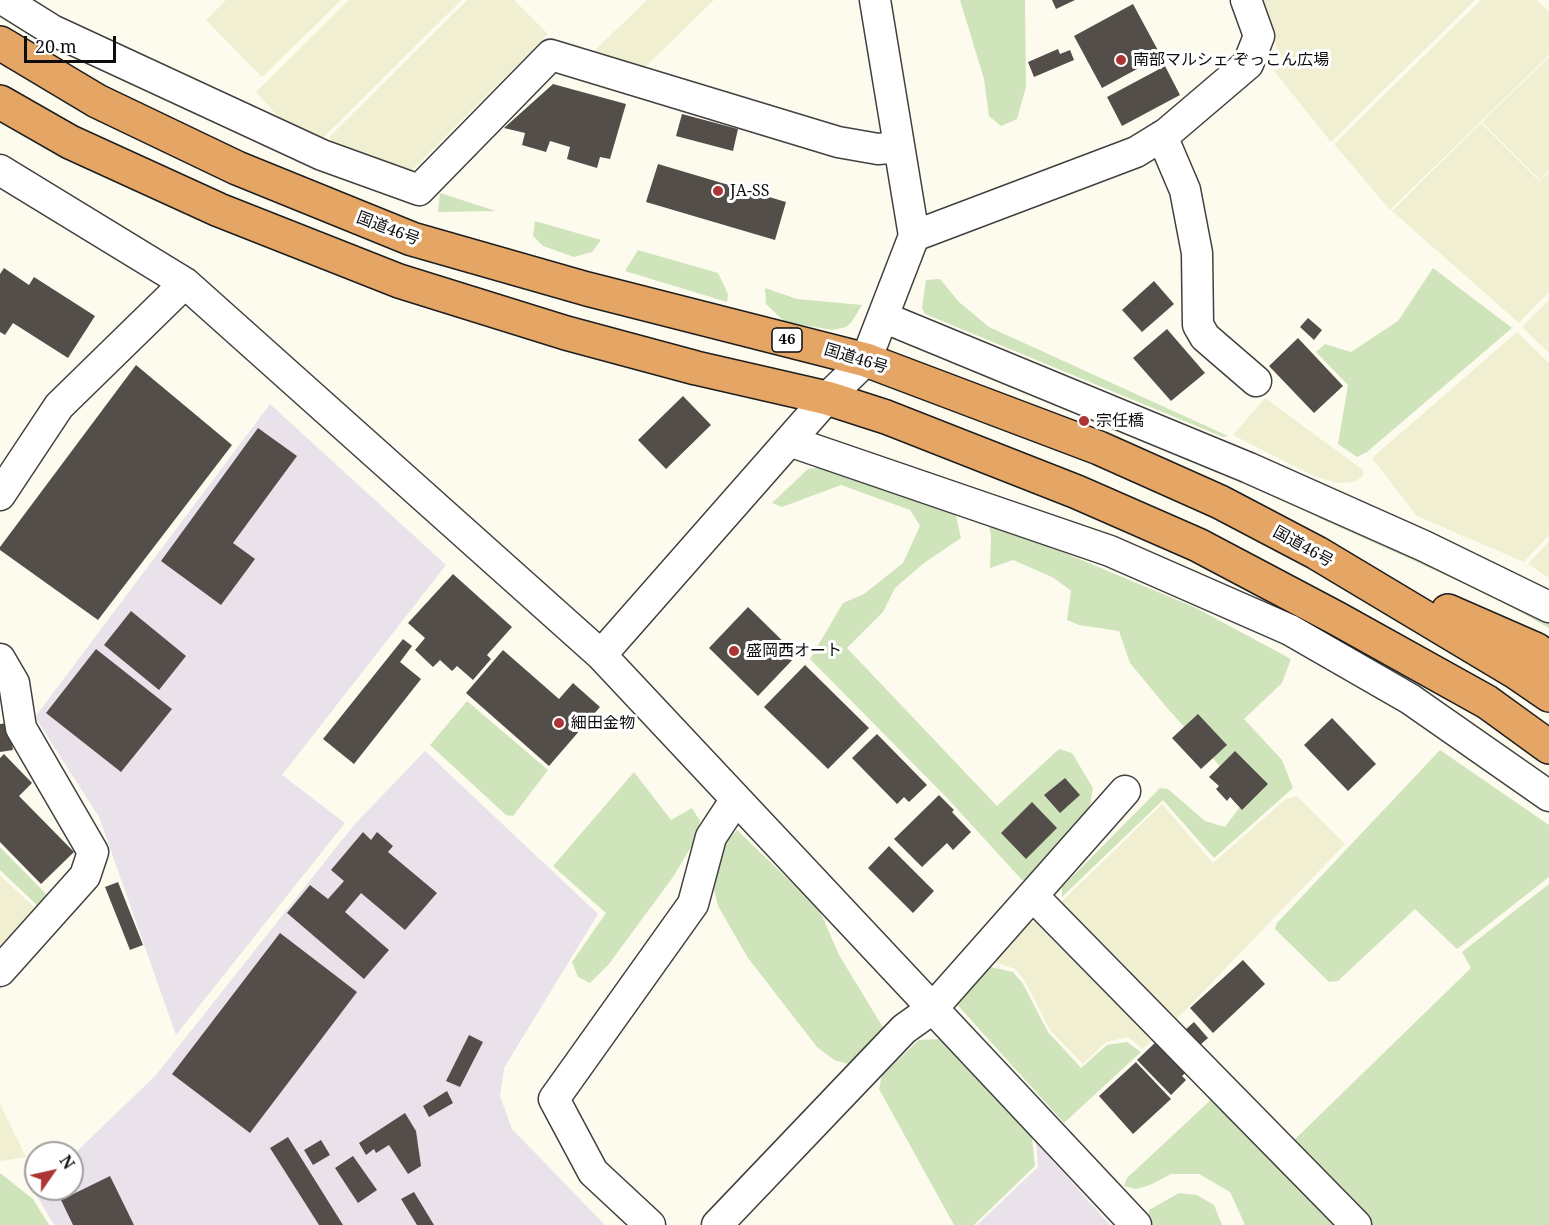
<!DOCTYPE html>
<html>
<head>
<meta charset="utf-8">
<style>
  body { margin:0 }
  #map { position:relative; width:1549px; height:1225px; overflow:hidden; background:#fdfbee; font-family:"Noto Serif",serif }
  canvas { display:block }
  .north { position:absolute; left:24px; top:1141px; width:60px; height:60px; box-sizing:border-box; background:#fff; border:2px solid #9e9e9e; border-radius:50%; rotate:56deg; font-size:16px; font-weight:700; line-height:24px; text-align:center; color:#0d0d0d }
  .north::after { content:''; display:block; margin:auto; width:21px; height:27px; background:#ad3434; clip-path:polygon(50% 0,100% 100%,50% 72%,0 100%) }
  .scale { position:absolute; left:24px; top:36px; width:92px; height:27px; box-sizing:border-box; border:3px solid #0d0d0d; border-top:0; padding-left:8px; font-size:18px; line-height:21px; white-space:nowrap; color:#0d0d0d; -webkit-text-stroke:4px #fff; paint-order:stroke }
</style>
</head>
<body>
<div id="map">
<canvas width="1549" height="1225"></canvas>
<div class="north">N</div>
<div class="scale">20 m</div>
</div>
<script>
const context = document.querySelector('canvas').getContext('2d');
context.lineJoin = 'round';
function paint(path, color) { context.fillStyle = color; context.fill(path, 'evenodd'); }
const shape = rows => new Path2D(rows.map(r => 'M' + r).join(''));
function strokePath(path, color, width, dash) { context.strokeStyle = color; context.lineWidth = width; context.lineCap = dash ? 'butt' : 'round'; context.setLineDash(dash || []); context.stroke(path); }
function drawText(font, color, halo, rows, align = 'center') {
  context.font = font + ' "Noto Serif","Noto Sans JP",serif'; context.lineWidth = 6; context.setLineDash([]); context.textBaseline = 'middle'; context.strokeStyle = halo; context.fillStyle = color; for (const [text, x, y, turn = 0] of rows) {
    context.save(); context.translate(x, y); context.rotate((+turn || 0) * Math.PI / 180); context.textAlign = isNaN(turn) ? turn : align; if (halo) context.strokeText(text, 0, 0); context.fillText(text, 0, 0); context.restore();
  }
}
const industrial = shape([
  [270,404,446,565,282,775,345,823,176,1035,99,817,35,717],
  [425,751,598,914,504,1068,500,1096,512,1129,605,1225,54,1225,35,1193,38,1189,72,1189,72,1156,156,1075,354,825],
  [1036,1142,1110,1225,977,1225,1038,1167]
]);
const farmland = shape([
  [226,0,341,0,262,77,206,20],
  [349,0,462,0,322,139,282,121,256,92],
  [467,0,514,0,548,34,409,173,331,146,330,136],
  [647,0,714,0,639,73,591,54],
  [1257,0,1475,0,1331,142,1274,71,1284,64],
  [1481,0,1537,0,1549,12,1549,55,1390,210,1334,144],
  [1549,57,1549,170,1540,180,1482,122],
  [1481,123,1539,181,1549,172,1549,292,1519,323,1392,211],
  [1549,300,1549,353,1522,327],
  [1517,332,1549,363,1549,535,1524,562,1417,516,1372,458],
  [1265,398,1363,470,1363,476,1354,482,1337,483,1314,476,1233,435],
  [1549,541,1549,578,1528,564],
  [1297,796,1345,844,1171,1025,1056,907,1162,804,1213,863,1286,799],
  [0,875,38,911,0,953],
  [1041,921,1156,1037,1142,1049,1128,1037,1106,1042,1083,1064,1050,1030,1025,981,1015,969,991,961,1030,923],
  [0,1102,0,1104,26,1157,0,1161]
]);
const green = shape([
  [960,0,1025,0,1026,87,1017,119,1001,126,989,116,984,79],
  [440,193,496,211,438,212],
  [535,221,601,240,592,252,574,257,543,246,533,236],
  [638,250,718,273,728,294,727,302,625,271],
  [1433,268,1512,328,1367,452,1357,457,1338,444,1348,385,1316,352,1325,344,1351,352,1398,321],
  [940,279,959,302,989,327,1228,436,1223,437,925,314,922,308,926,280],
  [765,288,797,299,862,305,851,323,846,327,832,330,785,322,766,304],
  [829,466,954,508,961,538,924,563,895,588,883,612,847,648,997,806,1059,749,1072,753,1093,788,1089,812,1033,879,1022,880,948,799,810,659,843,603,864,594,903,563,920,526,910,510,841,485,782,507,772,503,808,469],
  [1301,507,1549,617,1549,628,1488,594,1321,519],
  [993,523,1194,607,1291,659,1282,683,1244,719,1282,760,1293,788,1214,858,1163,800,1062,897,1062,887,1160,788,1168,789,1205,821,1225,827,1245,800,1237,785,1168,709,1130,663,1119,631,1079,625,1067,620,1071,591,1054,578,1013,560,990,568,991,535,989,526],
  [467,701,548,770,513,816,506,815,430,745],
  [1440,750,1549,825,1549,877,1457,949,1415,909,1338,981,1329,982,1275,929,1277,923],
  [634,772,671,820,692,808,700,821,697,837,673,877,609,964,590,983,578,977,572,962,606,913,553,866],
  [737,830,819,909,839,955,884,1029,852,1065,834,1060,817,1047,748,958,718,906,711,877,722,847],
  [0,847,50,898,40,908,0,870],
  [1549,884,1549,1225,1369,1225,1290,1144,1471,968,1462,952],
  [986,966,1013,972,1023,984,1048,1032,1081,1068,1107,1045,1127,1042,1141,1052,1064,1123,953,1000],
  [939,1039,965,1060,1032,1138,1035,1166,974,1225,954,1225,879,1089,882,1075,919,1040],
  [1216,1095,1343,1225,1245,1225,1230,1192,1199,1174,1171,1174,1150,1185,1136,1189,1124,1186,1127,1178],
  [0,1173,33,1199,49,1225,0,1225],
  [1179,1193,1197,1195,1214,1205,1222,1225,1153,1225,1149,1220,1149,1210]
]);
const building = shape([
  [1052,0,1075,0,1056,9],
  [1133,4,1161,56,1102,88,1074,36],
  [1058,49,1060,54,1070,50,1074,60,1034,77,1028,62],
  [1165,66,1180,95,1122,126,1107,97],
  [553,84,626,104,610,159,600,157,597,168,567,159,570,147,550,141,546,152,522,145,525,133,504,128],
  [682,114,738,129,733,151,676,136],
  [658,164,786,202,775,240,646,202],
  [4,268,29,285,34,277,95,316,68,358,13,323,5,335,0,332,0,274],
  [1154,281,1174,304,1142,332,1122,310],
  [1308,318,1322,330,1314,340,1300,327],
  [1167,329,1205,373,1171,401,1133,358],
  [1298,338,1343,386,1314,413,1269,366],
  [136,365,232,445,98,620,0,550,0,547],
  [683,396,711,425,666,469,638,440],
  [258,428,297,456,233,543,255,559,221,605,161,561],
  [453,574,512,627,487,655,491,659,473,680,457,666,452,671,440,660,433,667,415,650,425,638,408,623],
  [748,607,797,655,758,696,709,648],
  [131,611,186,656,159,690,104,645],
  [403,639,412,646,400,662,421,679,354,764,323,739],
  [96,649,172,709,121,772,46,713],
  [503,650,559,699,573,683,600,707,549,766,466,693],
  [805,665,869,728,828,769,764,707],
  [1198,714,1227,745,1201,769,1172,738],
  [1332,718,1376,764,1348,791,1304,745],
  [9,723,13,750,0,752,0,724],
  [877,734,927,785,909,802,904,797,897,804,852,758],
  [1235,751,1268,784,1242,810,1230,797,1227,801,1216,789,1219,786,1209,777],
  [4,754,32,783,19,796,74,852,41,884,0,842,0,758],
  [1065,778,1080,795,1060,813,1044,795],
  [939,795,954,810,952,812,971,832,953,850,947,843,922,867,894,839],
  [1032,802,1057,828,1026,859,1001,833],
  [363,832,371,840,377,832,393,846,388,852,437,893,405,930,361,893,345,912,389,950,364,979,287,913,310,885,328,899,344,881,331,870],
  [889,846,934,891,913,913,868,868],
  [118,882,143,945,130,950,105,887],
  [280,933,357,992,250,1133,172,1074],
  [1243,960,1265,984,1213,1033,1190,1008],
  [1194,1022,1208,1038,1200,1045,1185,1030],
  [469,1035,483,1042,460,1087,446,1081],
  [1159,1039,1189,1070,1182,1076,1186,1080,1171,1095,1137,1060],
  [1136,1062,1171,1099,1133,1134,1099,1096],
  [447,1091,453,1103,429,1117,423,1106],
  [405,1113,416,1131,421,1166,408,1174,389,1145,376,1153,374,1149,366,1155,359,1143],
  [288,1137,343,1225,319,1225,270,1148],
  [321,1140,330,1155,313,1165,304,1150],
  [353,1156,377,1190,358,1203,335,1168],
  [110,1176,134,1225,73,1225,61,1200],
  [414,1192,434,1225,417,1225,401,1199]
]);
const minor = shape([
  [4,0,52,30,322,155,419,190,551,55,838,142,878,149,899,147],
  [1162,136,1185,190,1197,253,1198,325,1205,337,1256,381],
  [0,170,185,283,601,655,1136,1225],
  [914,236,1136,152,1167,133,1248,64,1259,36,1246,0],
  [883,317,1249,468,1424,546,1549,607],
  [789,441,1110,551,1290,630,1410,699,1549,796],
  [0,495,59,406,185,283],
  [601,655,827,398,866,360,914,236,875,0],
  [0,659,14,683,21,728,93,852,85,876,0,971],
  [1033,896,1356,1225],
  [650,1225,593,1172,554,1099,693,904,711,837,736,799],
  [717,1225,904,1029,932,1009,1125,791]
]);
const highway = shape([
  [0,43,97,101,237,168,412,239,587,289,866,360,1099,448,1220,502,1317,553,1514,671,1549,695],
  [0,102,70,142,219,210,399,281,566,333,696,368,827,398,886,417,1077,492,1198,545,1336,618,1487,702,1549,747],
  [1448,611,1535,649,1549,658]
]);
const markers = [
  [1121,60,6,"#ad3434"],
  [718,191,6,"#ad3434"],
  [1084,421,6,"#ad3434"],
  [734,651,6,"#ad3434"],
  [559,723,6,"#ad3434"]
];
const shields = [
  [787,340,30]
];
const shieldNames = [
  ["46",787,340]
];
const poiNames = [
  ["南部マルシェ ぞっこん広場",1133,60],
  ["JA-SS",730,191],
  ["宗任橋",1096,421],
  ["盛岡西オート",746,651],
  ["細田金物",571,723]
];
const streetNames = [
  ["国道46号",388,229,21],
  ["国道46号",856,359,17],
  ["国道46号",1303,547,29]
];
paint(industrial, '#eae2ea');
paint(farmland, '#f0efd1');
paint(green, '#cfe4bb');
paint(building, '#544e4a');
strokePath(minor, '#404040', 33);
strokePath(highway, '#1e1e1e', 36);
strokePath(minor, '#fff', 30);
strokePath(highway, '#e4a565', 33);
for (const [x, y, r, color] of markers) { const dot = new Path2D(); dot.arc(x, y, r, 0, 2 * Math.PI); context.fillStyle = color; context.fill(dot); strokePath(dot, '#fff', 2); }
for (const [x, y, w] of shields) { const box = new Path2D(); box.roundRect(x - w / 2, y - 12, w, 24, 4.5); context.fillStyle = '#fff'; context.fill(box); strokePath(box, '#0d0d0d', 1.5); }
drawText('bold 15px', '#0d0d0d', null, shieldNames);
drawText('16px', '#0d0d0d', '#fff', poiNames, 'left');
drawText('16px', '#0d0d0d', '#fff', streetNames);
</script>
</body>
</html>
